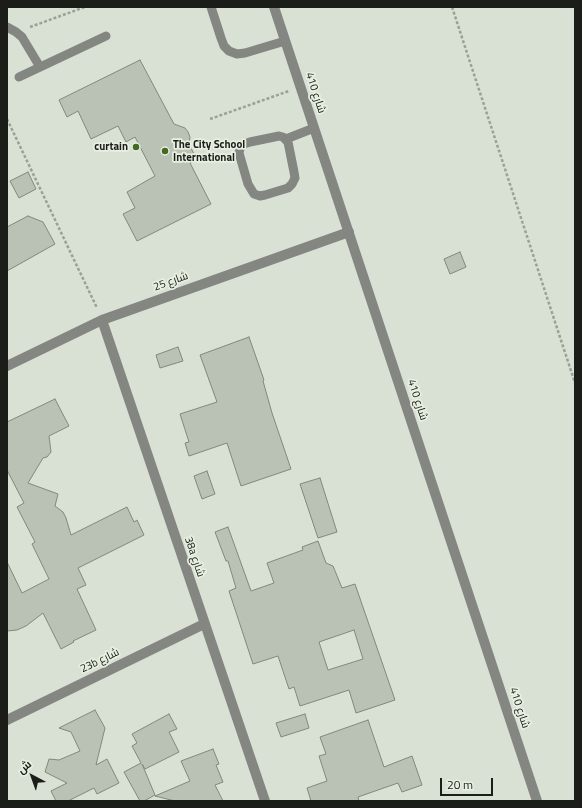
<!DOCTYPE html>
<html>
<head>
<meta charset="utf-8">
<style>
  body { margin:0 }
  #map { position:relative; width:582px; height:808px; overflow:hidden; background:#d9e1d4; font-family:"Titillium Web",Cairo,sans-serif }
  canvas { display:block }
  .frame { position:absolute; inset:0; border:8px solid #1b1d19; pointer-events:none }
  .north { position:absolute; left:12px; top:756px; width:40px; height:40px; -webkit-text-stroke:3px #e7efe1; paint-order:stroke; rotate:319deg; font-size:11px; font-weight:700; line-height:16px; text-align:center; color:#1b1d19 }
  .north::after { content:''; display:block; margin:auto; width:14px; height:18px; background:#1b1d19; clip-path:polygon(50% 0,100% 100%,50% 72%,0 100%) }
  .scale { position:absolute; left:440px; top:778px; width:53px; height:18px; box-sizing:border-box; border:2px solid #1b1d19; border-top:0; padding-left:5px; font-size:12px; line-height:14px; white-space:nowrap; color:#1b1d19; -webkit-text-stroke:3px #e7efe1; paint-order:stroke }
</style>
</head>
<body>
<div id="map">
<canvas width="582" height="808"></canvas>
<div class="frame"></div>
<div class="north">ش</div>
<div class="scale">20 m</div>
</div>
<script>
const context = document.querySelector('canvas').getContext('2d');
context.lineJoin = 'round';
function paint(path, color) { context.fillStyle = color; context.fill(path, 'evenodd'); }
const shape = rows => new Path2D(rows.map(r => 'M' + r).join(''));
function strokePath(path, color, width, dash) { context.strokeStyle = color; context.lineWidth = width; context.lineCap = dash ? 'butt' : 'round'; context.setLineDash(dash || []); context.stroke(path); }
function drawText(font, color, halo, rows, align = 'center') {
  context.font = font + ' "Titillium Web",Cairo,sans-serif'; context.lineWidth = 3.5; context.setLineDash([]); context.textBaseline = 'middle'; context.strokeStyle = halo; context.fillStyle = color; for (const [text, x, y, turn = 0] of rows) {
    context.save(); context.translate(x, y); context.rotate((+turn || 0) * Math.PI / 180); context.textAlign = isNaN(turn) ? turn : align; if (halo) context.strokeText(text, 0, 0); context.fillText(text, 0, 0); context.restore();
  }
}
const building = shape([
  [140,60,174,124,185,128,188,132,190,137,189,144,197,160,190,163,211,204,137,241,123,214,135,208,127,192,155,176,135,137,126,142,118,126,91,139,78,111,67,117,59,100,140,60],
  [28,172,36,189,19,198,10,181,28,172],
  [28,216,43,222,55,244,7,271,7,227,28,216],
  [460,252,466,267,450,274,444,259,460,252],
  [249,337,264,380,263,381,272,413,291,469,241,486,227,443,189,456,185,443,189,442,180,414,217,402,200,355,249,337],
  [178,347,183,361,160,368,156,355,178,347],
  [55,399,69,426,49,436,51,452,47,457,43,458,28,483,58,494,55,506,63,512,66,518,71,535,127,507,134,522,137,520,144,535,78,568,86,585,77,589,96,630,73,641,74,642,61,649,43,613,26,626,17,630,7,631,7,562,22,593,49,579,32,544,35,542,17,507,24,503,7,470,7,422,55,399],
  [207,471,215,494,202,499,194,476,207,471],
  [320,478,337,532,318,538,300,484,320,478],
  [228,527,251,591,274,583,267,563,303,550,302,547,318,541,326,563,333,566,342,588,355,584,395,700,356,713,349,690,300,706,294,687,289,689,278,656,253,664,229,591,236,588,228,561,226,561,215,532,228,527],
  [354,630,363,659,328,670,319,642,354,630],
  [95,710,105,728,96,765,107,759,119,783,97,794,94,788,68,801,56,801,51,791,67,783,45,772,49,759,59,760,80,751,71,732,59,728,95,710],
  [169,714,177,729,169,732,179,752,145,769,142,764,155,795,144,801,140,801,124,772,141,763,132,746,137,743,132,734,169,714],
  [305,714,309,728,281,737,276,723,305,714],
  [368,720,384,767,412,756,422,785,402,792,398,783,358,797,359,801,311,801,307,788,327,781,319,756,326,754,320,737,368,720],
  [213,749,219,764,216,765,223,782,215,785,223,801,175,801,155,796,190,781,181,761,213,749]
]);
const path = shape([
  [452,7,575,383],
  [30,27,85,7],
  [7,119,97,308],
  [210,119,289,91]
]);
const service = shape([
  [211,7,221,38,224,46,229,51,237,54,245,53,285,41],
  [7,27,16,32,22,37,40,67],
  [19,77,106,36],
  [279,136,283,137,288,142,294,172,295,178,292,184,288,188,265,195,260,196,254,194,248,184,239,153,240,148,244,144,250,142,279,136],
  [286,139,314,128]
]);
const minor = shape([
  [102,320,265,801],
  [7,366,102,320,349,232],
  [7,720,204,624]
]);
const tertiary = shape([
  [274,7,537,801]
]);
const markers = [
  [136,147,4,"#446922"],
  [165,151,4,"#446922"]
];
const streetNames = [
  ["شارع 410",315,93,72],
  ["شارع 25",171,282,-20],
  ["شارع 410",417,400,72],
  ["38a شارع",194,557,71],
  ["23b شارع",100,661,-26],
  ["شارع 410",519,708,72]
];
const poiNames = [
  ["The City School",173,145],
  ["International",173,158],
  ["curtain",128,147,"right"]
];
paint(building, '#bac2b5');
strokePath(building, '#81887c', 1);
strokePath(path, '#9ba197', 2.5, [3, 2]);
strokePath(service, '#838681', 9);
strokePath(minor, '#838681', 10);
strokePath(tertiary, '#838681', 10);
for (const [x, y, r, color] of markers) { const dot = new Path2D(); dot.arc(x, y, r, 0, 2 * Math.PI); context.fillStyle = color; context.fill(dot); strokePath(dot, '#e7efe1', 1.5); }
drawText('11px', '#1b1d19', '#e7efe1', streetNames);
drawText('bold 11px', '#1b1d19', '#e7efe1', poiNames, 'left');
</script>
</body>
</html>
